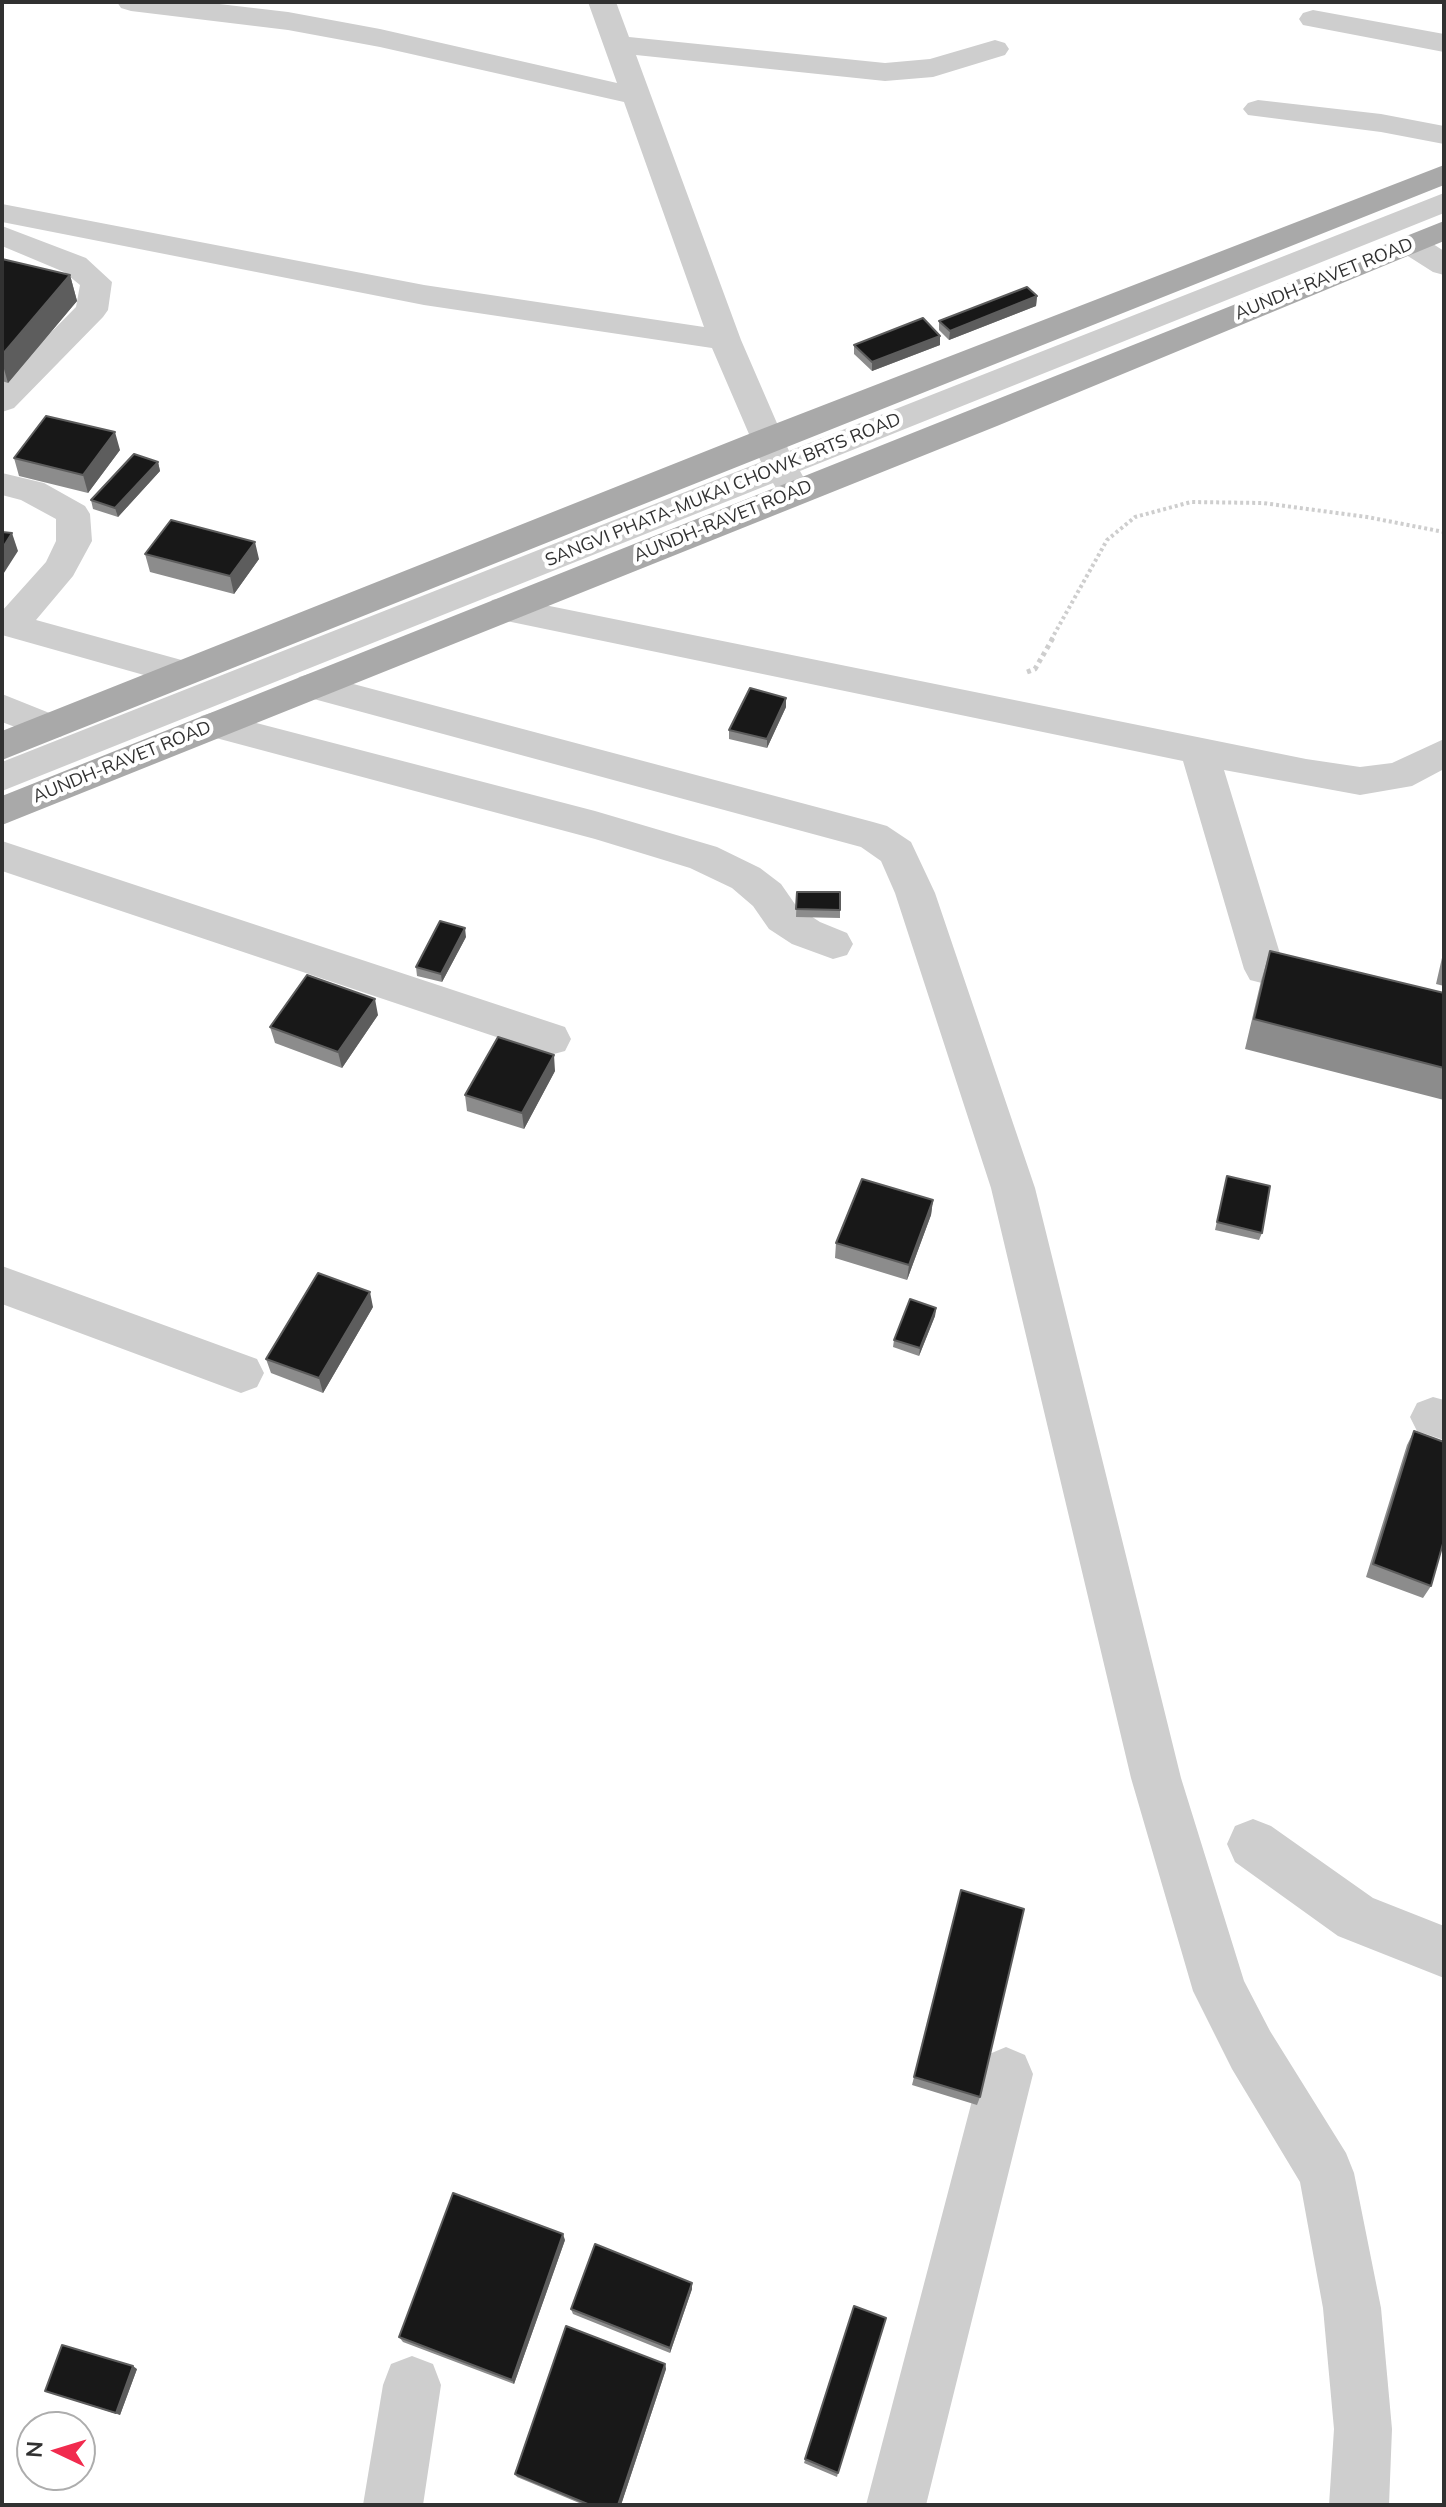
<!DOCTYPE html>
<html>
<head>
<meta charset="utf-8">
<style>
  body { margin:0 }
  #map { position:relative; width:1446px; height:2507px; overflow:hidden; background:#fff; font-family:Mulish,sans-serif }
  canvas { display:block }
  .frame { position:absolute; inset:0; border:4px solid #313131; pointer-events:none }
  .north { position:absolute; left:16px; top:2411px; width:80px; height:80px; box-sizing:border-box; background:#fff; border:2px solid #adadad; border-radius:50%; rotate:274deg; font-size:22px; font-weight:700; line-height:32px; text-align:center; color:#313131 }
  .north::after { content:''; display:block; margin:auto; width:28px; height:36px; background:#f12b4e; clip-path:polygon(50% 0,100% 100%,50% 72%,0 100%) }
</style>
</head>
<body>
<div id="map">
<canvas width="1446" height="2507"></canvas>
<div class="frame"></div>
<div class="north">N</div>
</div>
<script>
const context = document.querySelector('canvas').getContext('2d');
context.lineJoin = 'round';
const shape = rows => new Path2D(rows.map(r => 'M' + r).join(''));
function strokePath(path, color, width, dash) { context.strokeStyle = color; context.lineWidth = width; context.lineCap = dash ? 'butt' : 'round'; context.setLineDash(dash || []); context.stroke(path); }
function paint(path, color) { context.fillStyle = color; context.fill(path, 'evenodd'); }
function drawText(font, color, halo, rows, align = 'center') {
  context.font = font + ' Mulish,sans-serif'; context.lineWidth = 8; context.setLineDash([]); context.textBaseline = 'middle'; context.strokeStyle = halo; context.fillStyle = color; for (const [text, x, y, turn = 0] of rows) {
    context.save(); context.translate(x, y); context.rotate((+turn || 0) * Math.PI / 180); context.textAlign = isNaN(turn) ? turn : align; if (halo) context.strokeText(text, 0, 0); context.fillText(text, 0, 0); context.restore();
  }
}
const pathFar1 = shape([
  [1051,640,1107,540,1135,517,1191,502,1263,503,1367,517,1444,532]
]);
const path = shape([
  [1027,672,1035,669,1053,638]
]);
const minor = shape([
  [117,2,202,2,288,12,380,29,617,83,588,2,616,2,629,37,885,63,930,59,995,40,1005,43,1009,49,1005,55,933,77,885,81,636,55,741,340,789,451,1444,193,1444,213,800,471,805,480,800,488,788,491,776,488,773,483,2,791,2,762,761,462,712,348,424,305,2,222,2,204,424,285,704,327,624,102,380,47,288,30,131,11,121,8,117,2],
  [1313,10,1444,34,1444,52,1303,25,1299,19,1303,13,1313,10],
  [1258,100,1381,114,1444,126,1444,144,1381,132,1248,115,1243,109,1248,103,1258,100],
  [2,226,86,258,112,282,108,310,103,317,14,408,2,412,2,382,76,307,80,285,64,272,2,246,2,226],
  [1411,235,1422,237,1444,251,1444,275,1433,272,1400,251,1395,244,1400,237,1411,235],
  [2,473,44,483,85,506,90,514,92,541,73,576,36,620,196,664,201,673,196,682,183,686,2,635,2,611,46,562,56,541,56,519,21,500,2,495,2,473],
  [505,597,1306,759,1360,767,1392,763,1444,739,1444,769,1412,786,1360,795,1224,770,1281,957,1335,971,1341,982,1335,993,1321,998,1250,980,1244,969,1183,761,492,618,487,609,492,600,505,597],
  [312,673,873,822,887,826,911,842,935,893,1035,1188,1181,1778,1244,1981,1270,2031,1346,2153,1354,2173,1381,2308,1392,2429,1389,2505,1329,2505,1334,2429,1323,2308,1300,2182,1232,2069,1193,1991,1131,1778,991,1188,895,893,881,861,861,847,299,695,294,686,299,677,312,673],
  [2,694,62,718,68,727,62,736,49,740,2,722,2,694],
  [214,712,595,811,717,847,760,868,781,884,797,907,820,922,847,933,853,944,847,955,833,959,792,944,769,929,753,906,732,888,690,868,595,839,201,734,195,725,201,716,214,712],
  [2,841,565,1027,571,1039,565,1051,550,1055,2,871,2,841],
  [2,1266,257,1359,264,1373,257,1387,241,1393,2,1304,2,1266],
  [1433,1397,1444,1400,1444,1440,1417,1431,1410,1417,1417,1403,1433,1397],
  [1253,1819,1271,1826,1373,1898,1444,1926,1444,1978,1338,1936,1235,1862,1227,1844,1235,1826,1253,1819],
  [1006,2047,1025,2055,1033,2074,926,2505,866,2505,979,2074,987,2055,1006,2047],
  [412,2356,433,2364,441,2385,423,2505,363,2505,383,2385,391,2364,412,2356]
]);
const major = shape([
  [1444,165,1444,185,2,760,2,731,754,432,1444,165],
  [1444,221,1444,241,997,426,2,825,2,796,1444,221]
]);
const wall = shape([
  [2,259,70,275,77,301,8,383,2,381],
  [1037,296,1036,306,949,340,939,330,939,321],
  [940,336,940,345,872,371,854,354,854,345],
  [120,450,88,493,19,476,14,458],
  [158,462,160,471,118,517,93,509,91,500],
  [145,554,259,559,234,594,150,572],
  [786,698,786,707,767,748,729,739,729,730],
  [797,892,840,892,840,918,796,917],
  [466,937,442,982,417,976,416,967],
  [1444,949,1444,986,1436,984],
  [1270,951,1444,993,1444,1100,1245,1049,1261,981],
  [378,1015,342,1068,275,1043,270,1027],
  [555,1071,524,1129,467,1111,465,1095],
  [1227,1176,1262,1233,1259,1240,1215,1230],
  [933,1200,931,1215,907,1280,835,1258,836,1243],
  [373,1307,323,1393,271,1373,266,1359],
  [936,1308,935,1316,919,1356,893,1347,894,1340],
  [1414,1431,1431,1586,1423,1598,1366,1577,1407,1445],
  [961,1890,980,2097,977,2105,912,2085],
  [565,2240,514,2384,403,2342,399,2337],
  [692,2283,692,2289,670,2353,573,2314,571,2309],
  [854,2306,838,2473,837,2477,804,2463],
  [665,2364,666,2369,621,2505,584,2505,517,2477,515,2474],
  [137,2369,120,2415,45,2391]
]);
const shadedWall = shape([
  [70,275,77,301,8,383,2,362,2,355],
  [1037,296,1036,306,949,340,950,331],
  [940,336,940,345,872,371,872,362],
  [115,432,120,450,88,493,83,475],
  [158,462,160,471,118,517,115,508],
  [12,533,18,551,2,576,2,549],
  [255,542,259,559,234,594,230,576],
  [786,698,786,707,767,748,767,739],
  [465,928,466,937,442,982,441,974],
  [375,999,378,1015,342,1068,338,1052],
  [554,1055,555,1071,524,1129,522,1113],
  [933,1200,931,1215,907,1280,909,1265],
  [370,1292,373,1307,323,1393,319,1378],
  [936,1308,935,1316,919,1356,920,1348],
  [563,2234,565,2240,514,2384,512,2380],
  [692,2283,692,2289,670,2353,670,2348],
  [665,2364,666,2369,621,2505,618,2505],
  [133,2366,137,2369,120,2415,116,2413]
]);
const building = shape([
  [2,259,70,275,2,355,2,259],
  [1027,287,1037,296,950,331,939,321,1027,287],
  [923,318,940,336,872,362,854,345,923,318],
  [46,416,115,432,83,475,14,458,46,416],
  [134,454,158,462,115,508,91,500,134,454],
  [171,520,255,542,230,576,145,554,171,520],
  [2,532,12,533,2,549,2,532],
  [750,688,786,698,767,739,729,730,750,688],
  [797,892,840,892,840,910,796,909,797,892],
  [440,921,465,928,441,974,416,967,440,921],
  [1270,951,1444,993,1444,1068,1254,1019,1270,951],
  [307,975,375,999,338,1052,270,1027,307,975],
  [498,1037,554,1055,522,1113,465,1095,498,1037],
  [1227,1176,1270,1186,1262,1233,1217,1222,1227,1176],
  [862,1179,933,1200,909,1265,836,1243,862,1179],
  [318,1273,370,1292,319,1378,266,1359,318,1273],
  [910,1299,936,1308,920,1348,894,1340,910,1299],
  [1414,1431,1444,1442,1444,1540,1431,1586,1373,1564,1414,1431],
  [961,1890,1024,1909,980,2097,914,2077,961,1890],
  [453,2193,563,2234,512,2380,399,2337,453,2193],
  [595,2244,692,2283,670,2348,571,2309,595,2244],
  [854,2306,886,2318,838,2473,805,2459,854,2306],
  [566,2326,665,2364,618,2505,590,2505,515,2474,566,2326],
  [62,2345,133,2366,116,2413,45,2391,62,2345]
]);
const farStreetnames = [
  ["AUNDH-RAVET ROAD",1324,279,-22],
  ["SANGVI PHATA-MUKAI CHOWK BRTS ROAD",723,490,-22],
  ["AUNDH-RAVET ROAD",723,521,-22],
  ["AUNDH-RAVET ROAD",122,762,-22]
];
strokePath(pathFar1, '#cecece', 4, [3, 3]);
strokePath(path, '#cecece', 5, [4, 4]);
paint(minor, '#cecece');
paint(major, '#a9a9a9');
paint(wall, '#8c8c8c');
paint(shadedWall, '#5d5d5d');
paint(building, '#181818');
strokePath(building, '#5d5d5d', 2);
drawText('18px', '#313131', '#fff', farStreetnames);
</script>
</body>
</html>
